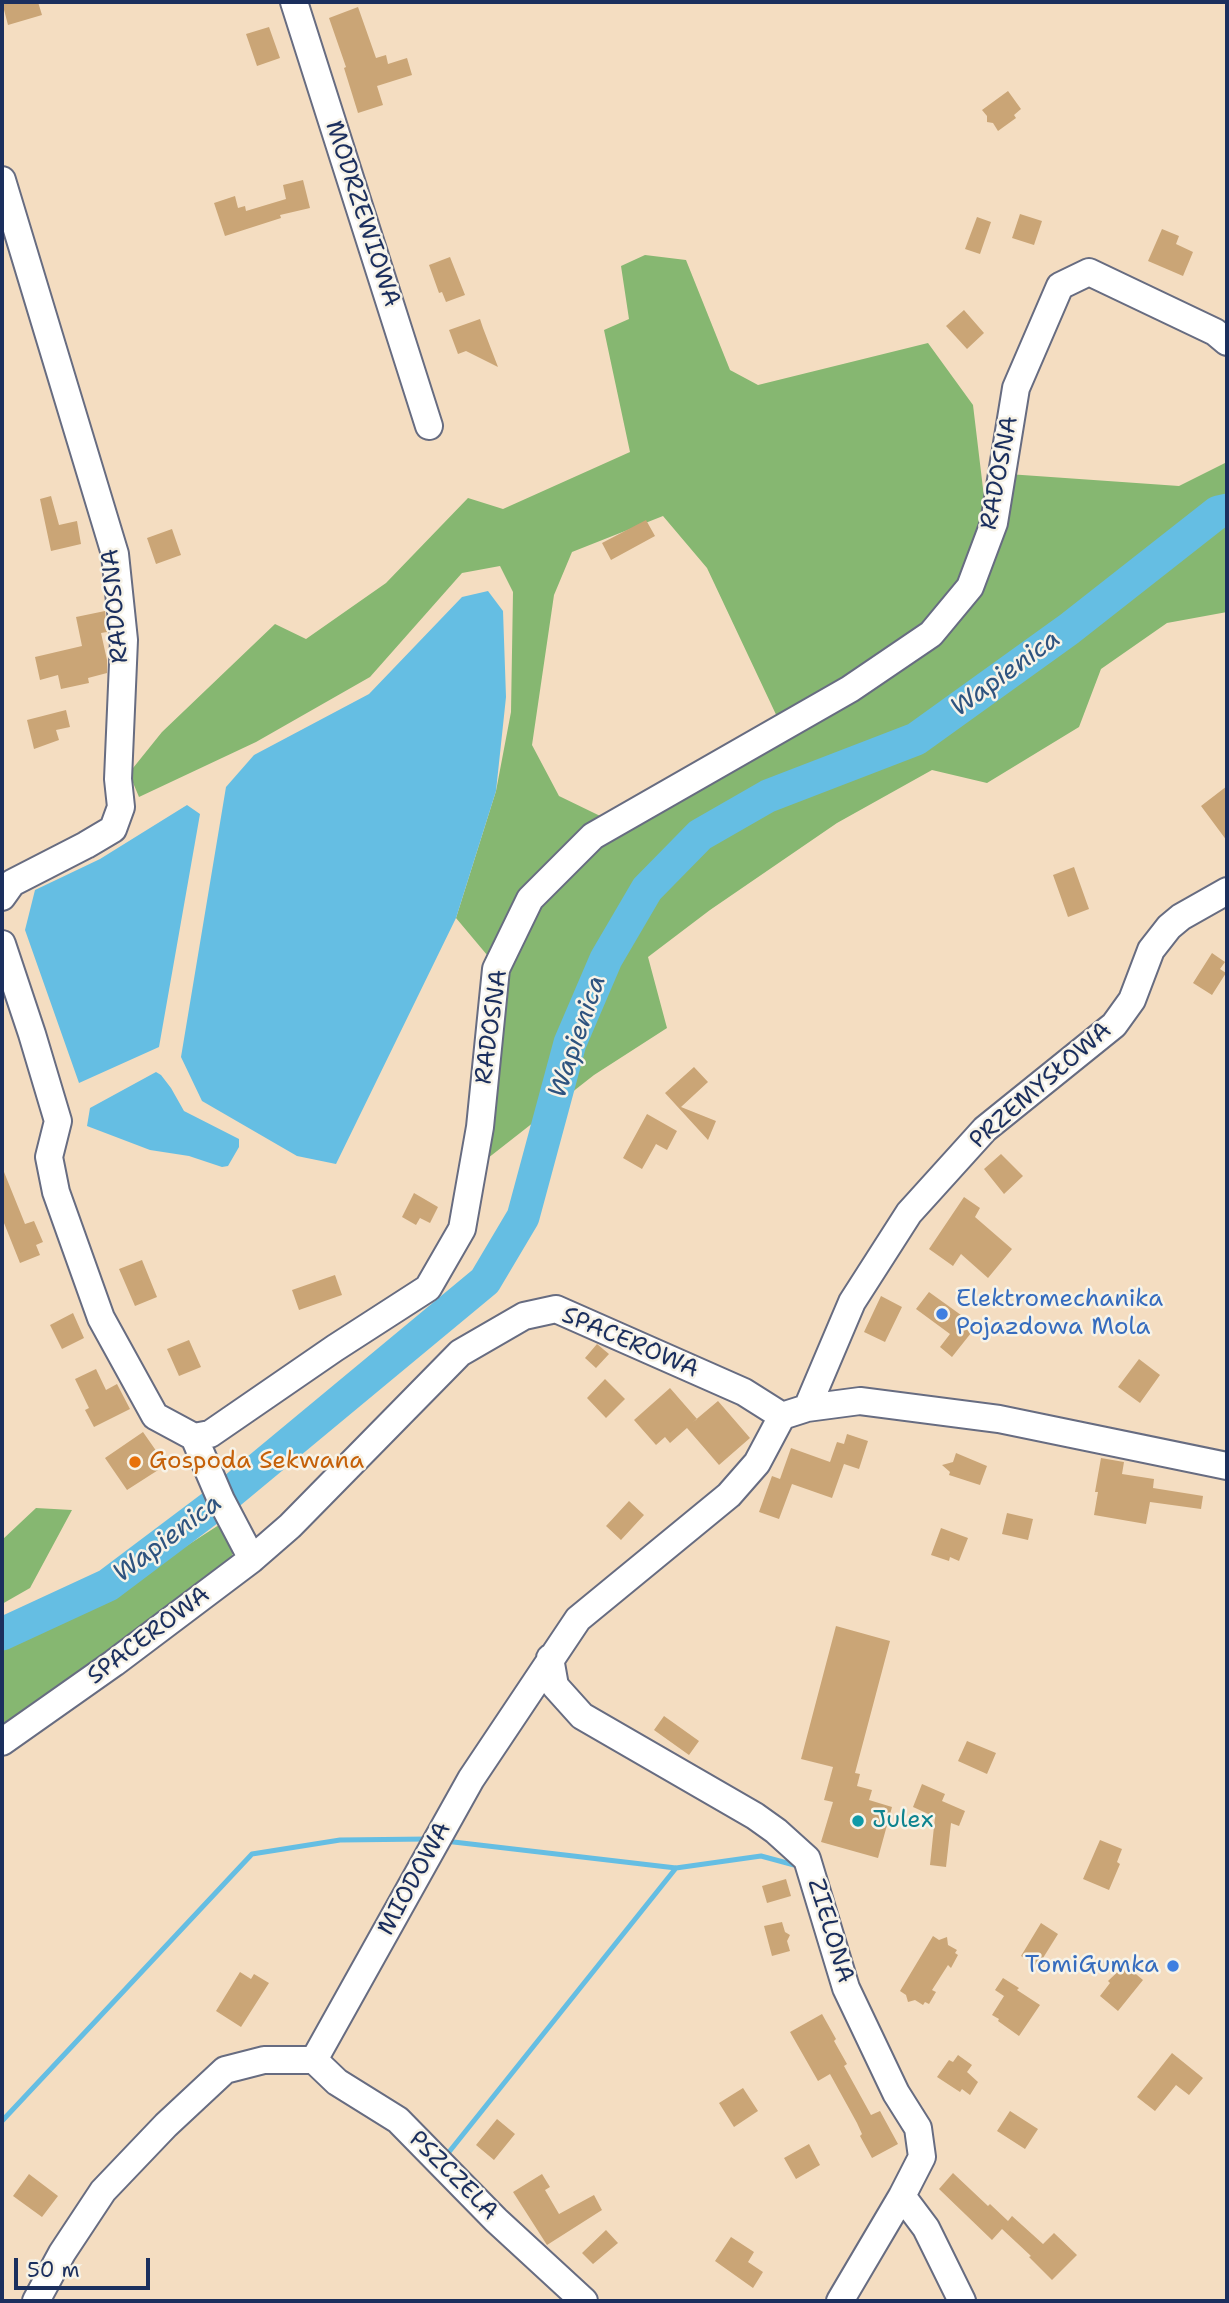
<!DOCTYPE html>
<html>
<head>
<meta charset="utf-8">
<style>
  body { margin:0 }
  #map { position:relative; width:1229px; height:2303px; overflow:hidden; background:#f4ddc1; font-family:"Shantell Sans",sans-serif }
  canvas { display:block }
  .frame { position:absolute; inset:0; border:4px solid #1b2f5e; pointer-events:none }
  .scale { position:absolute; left:14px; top:2258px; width:136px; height:32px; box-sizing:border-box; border:4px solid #1b2f5e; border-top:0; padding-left:9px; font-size:21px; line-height:24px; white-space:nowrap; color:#1b2f5e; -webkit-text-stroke:5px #f7f3e8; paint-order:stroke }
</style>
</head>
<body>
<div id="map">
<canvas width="1229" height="2303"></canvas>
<div class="frame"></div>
<div class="scale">50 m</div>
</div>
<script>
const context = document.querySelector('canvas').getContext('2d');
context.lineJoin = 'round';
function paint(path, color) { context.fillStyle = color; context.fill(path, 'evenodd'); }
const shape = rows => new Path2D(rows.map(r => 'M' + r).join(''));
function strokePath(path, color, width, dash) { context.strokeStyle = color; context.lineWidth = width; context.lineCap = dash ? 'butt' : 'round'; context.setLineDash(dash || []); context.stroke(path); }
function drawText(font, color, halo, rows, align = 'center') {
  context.font = font + ' "Shantell Sans",sans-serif'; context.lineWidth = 5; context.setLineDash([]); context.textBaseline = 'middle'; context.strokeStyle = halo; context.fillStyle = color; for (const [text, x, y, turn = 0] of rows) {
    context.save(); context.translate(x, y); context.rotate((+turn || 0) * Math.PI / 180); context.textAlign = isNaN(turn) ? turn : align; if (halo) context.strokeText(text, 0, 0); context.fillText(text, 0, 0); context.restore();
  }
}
const forest = shape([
  [645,255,686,260,730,370,758,385,928,343,973,405,987,522,964,584,926,632,847,683,780,723,707,568,663,516,572,552,554,595,532,745,559,796,627,829,852,695,932,640,974,590,1000,524,1008,474,1179,486,1227,462,1227,612,1167,623,1101,669,1079,727,987,783,932,770,837,823,710,910,648,957,667,1028,594,1075,483,1162,503,974,456,918,496,791,511,712,513,592,500,566,462,573,370,677,256,742,139,797,129,773,162,732,275,624,306,639,386,583,468,498,503,509,630,452,604,330,629,319,621,266],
  [36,1508,72,1510,30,1588,2,1604,2,1540],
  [222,1523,235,1548,224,1575,2,1735,2,1649,95,1605]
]);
const water = shape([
  [488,591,503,611,506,697,496,791,456,918,336,1164,297,1156,202,1101,181,1057,226,787,254,755,369,694,462,597],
  [187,805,200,814,159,1047,79,1083,25,930,35,890,100,859],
  [156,1072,161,1075,171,1088,184,1111,239,1139,239,1147,228,1166,222,1167,189,1156,150,1150,87,1126,90,1108]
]);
const stream = shape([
  [445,1841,676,1868,761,1856,798,1866],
  [2,2121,252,1854,340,1840,428,1839],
  [445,2157,676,1868]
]);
const river = shape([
  [2,1634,108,1585,221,1500,485,1281,523,1217,570,1043,606,959,647,889,700,835,768,796,916,739,1069,629,1218,512,1227,510]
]);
const building = shape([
  [2,2,38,2,42,15,8,25],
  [358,7,376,58,386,55,388,64,407,58,412,75,377,86,383,105,358,113,344,68,346,67,329,18],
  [269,27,280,58,257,66,246,34],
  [1008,91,1021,109,1014,115,1016,118,998,131,993,123,987,122,987,116,982,110],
  [303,180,310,208,280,215,281,218,225,236,214,203,235,196,238,208,245,206,246,211,286,199,283,185],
  [1020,214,1042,221,1034,245,1012,238],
  [977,217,991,222,980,254,965,249],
  [1162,229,1179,236,1176,244,1193,252,1183,276,1148,261],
  [450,257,465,295,446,302,442,292,439,293,429,265],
  [964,310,984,333,967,349,946,326],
  [480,319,483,328,498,367,466,351,458,354,449,330],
  [51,496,59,525,77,521,81,544,51,551,40,499],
  [646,520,655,536,611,560,602,543],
  [172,529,181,555,156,564,147,538],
  [105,611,107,632,101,633,107,660,107,673,88,678,89,683,61,689,58,675,40,680,35,657,82,646,76,617],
  [66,710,70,727,56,730,59,740,34,749,27,720],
  [1227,786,1227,841,1201,806],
  [1074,867,1089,909,1068,917,1053,875],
  [1212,953,1225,962,1220,969,1226,973,1212,995,1193,983],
  [694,1067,708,1082,681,1107,716,1121,708,1140,665,1093],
  [647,1114,677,1131,667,1150,656,1144,642,1169,623,1158],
  [1001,1154,1023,1176,1004,1194,984,1169],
  [2,1167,25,1224,34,1221,43,1242,36,1245,40,1255,20,1263,2,1218],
  [414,1193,438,1207,430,1223,420,1218,416,1225,402,1217],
  [964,1197,980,1208,975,1217,1012,1249,988,1278,961,1254,953,1266,929,1249],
  [142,1260,157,1297,135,1306,119,1269],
  [335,1275,342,1295,299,1310,292,1290],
  [929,1292,961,1315,956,1321,971,1333,952,1357,940,1347,950,1334,916,1309],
  [881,1296,902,1307,885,1342,864,1332],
  [73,1313,84,1338,62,1349,50,1325],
  [189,1340,201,1367,179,1376,167,1349],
  [597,1344,609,1354,596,1368,585,1358],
  [1139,1359,1160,1375,1140,1403,1118,1387],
  [96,1369,106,1390,117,1384,130,1409,94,1427,85,1410,89,1408,75,1379],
  [605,1379,625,1399,606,1418,587,1398],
  [670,1388,697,1419,693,1422,718,1401,750,1438,719,1465,687,1428,670,1443,665,1437,656,1445,634,1420],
  [143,1432,166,1465,127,1490,105,1458],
  [847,1434,868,1441,859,1469,844,1464,832,1498,792,1484,779,1519,759,1512,772,1476,780,1479,791,1448,830,1462,837,1442,844,1444],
  [956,1453,987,1466,980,1485,949,1475,950,1472,942,1465,953,1462],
  [1101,1458,1124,1462,1122,1474,1154,1479,1153,1488,1203,1496,1201,1509,1150,1502,1146,1524,1094,1515,1098,1492,1095,1492],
  [629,1501,644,1515,621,1540,606,1526],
  [1007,1513,1033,1519,1028,1540,1002,1534],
  [941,1528,968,1538,959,1561,950,1557,949,1561,931,1555],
  [836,1626,890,1641,855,1773,860,1774,857,1786,872,1790,869,1800,892,1807,878,1858,821,1842,833,1802,824,1800,833,1767,801,1759],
  [664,1716,699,1741,689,1755,654,1730],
  [967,1741,996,1753,987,1774,958,1761],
  [922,1784,945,1794,942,1801,965,1811,959,1826,951,1823,946,1867,930,1865,935,1817,913,1807],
  [1100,1840,1122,1849,1117,1862,1120,1864,1109,1890,1083,1879],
  [786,1879,791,1896,767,1903,762,1886],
  [782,1922,785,1932,790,1935,787,1941,790,1951,772,1956,764,1926],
  [1041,1923,1058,1934,1038,1966,1021,1956],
  [933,1936,939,1940,947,1937,948,1945,957,1950,955,1953,958,1955,951,1968,948,1965,932,1990,936,1992,929,2004,925,2002,923,2005,915,2000,908,2002,906,1995,900,1991],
  [1125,1965,1143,1980,1118,2011,1100,1996,1110,1983,1108,1981],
  [240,1972,251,1979,254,1974,269,1983,241,2027,216,2011],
  [1003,1978,1019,1988,1017,1990,1040,2005,1019,2036,998,2021,999,2019,992,2015,1004,1996,995,1990],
  [822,2014,836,2039,834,2041,847,2064,844,2066,871,2115,880,2111,898,2144,872,2158,860,2136,862,2134,857,2123,830,2074,818,2081,790,2032],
  [1172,2053,1203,2078,1189,2095,1176,2085,1155,2111,1137,2097],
  [958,2055,972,2065,967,2072,978,2082,970,2095,962,2089,960,2092,937,2077,949,2060,953,2062],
  [743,2088,758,2111,734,2127,719,2103],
  [1010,2111,1038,2129,1025,2149,997,2131],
  [497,2119,515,2134,494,2160,476,2145],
  [809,2144,820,2165,796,2179,784,2158],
  [953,2173,988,2206,990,2204,1008,2221,1012,2216,1043,2244,1054,2233,1077,2255,1052,2280,1029,2257,1031,2256,1002,2229,992,2240,939,2189],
  [29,2174,58,2196,42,2217,13,2196],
  [542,2174,550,2187,545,2190,559,2214,594,2195,602,2210,547,2245,513,2192],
  [606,2230,618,2243,593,2264,582,2253],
  [731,2237,754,2252,748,2262,763,2272,753,2288,715,2261]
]);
const minor = shape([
  [294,2,429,426],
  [2,180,115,554,124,640,118,779,121,807,113,829,86,845,12,883,2,897],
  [2,944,32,1034,58,1121,49,1157,56,1192,101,1318,155,1416,194,1437,210,1434,335,1348,428,1288,462,1229,480,1127,496,969,530,899,593,836,850,689,931,634,970,587,994,523,1016,388,1060,286,1089,272,1215,332,1227,342],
  [807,1408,852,1302,909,1213,985,1129,1114,1025,1132,1000,1151,950,1169,927,1181,917,1227,891],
  [194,1437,221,1500,252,1559],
  [550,1658,555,1686,582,1716,755,1816,776,1831,807,1859,846,1988,896,2093,918,2128,922,2157,902,2196,926,2228,962,2301],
  [2,1742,114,1663,252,1559,290,1526,460,1353,524,1316,556,1309,744,1392,782,1416,807,1408,860,1401,999,1419,1227,1466],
  [314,2060,337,2082,398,2120,496,2220,584,2301],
  [36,2301,62,2253,103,2191,166,2125,225,2070,264,2060,314,2060,471,1779,578,1619,729,1495,757,1463,782,1416],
  [840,2301,902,2196]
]);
const markers = [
  [942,1314,7,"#3f7fe0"],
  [135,1462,7,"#e8710a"],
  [858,1821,7,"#0f9aa8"],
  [1173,1966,7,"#3f7fe0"]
];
const streetNames = [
  ["MODRZEWIOWA",362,214,72],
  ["RADOSNA",1000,473,-79],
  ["RADOSNA",116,606,-95],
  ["RADOSNA",492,1027,-82],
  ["PRZEMYSŁOWA",1041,1086,-41],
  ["SPACEROWA",630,1343,23],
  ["SPACEROWA",149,1636,-37],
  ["MIODOWA",415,1879,-61],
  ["ZIELONA",830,1931,73],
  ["PSZCZELA",453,2176,45]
];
const shopNames = [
  ["Elektromechanika",956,1300],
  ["Pojazdowa Mola",956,1328],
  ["TomiGumka",1159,1966,"right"]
];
const foodNames = [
  ["Gospoda Sekwana",149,1462]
];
const cultureNames = [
  ["Julex",872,1821]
];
const waterNames = [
  ["Wapienica",1006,674,-36],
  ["Wapienica",578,1037,-71],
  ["Wapienica",168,1539,-37]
];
paint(forest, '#86b771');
paint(water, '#65bee3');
strokePath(stream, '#65bee3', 5);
strokePath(river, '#65bee3', 33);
paint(building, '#caa576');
strokePath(minor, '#676c81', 30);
strokePath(minor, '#fff', 26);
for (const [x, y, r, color] of markers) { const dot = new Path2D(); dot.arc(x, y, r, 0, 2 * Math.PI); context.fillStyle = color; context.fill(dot); strokePath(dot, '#f7f3e8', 2.5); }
drawText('24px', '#1b2f5e', '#f7f3e8', streetNames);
drawText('24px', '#366cbe', '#f7f3e8', shopNames, 'left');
drawText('24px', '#c56008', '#f7f3e8', foodNames, 'left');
drawText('24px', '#0d838f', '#f7f3e8', cultureNames, 'left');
drawText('italic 26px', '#2e537f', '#f7f3e8', waterNames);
</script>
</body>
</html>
